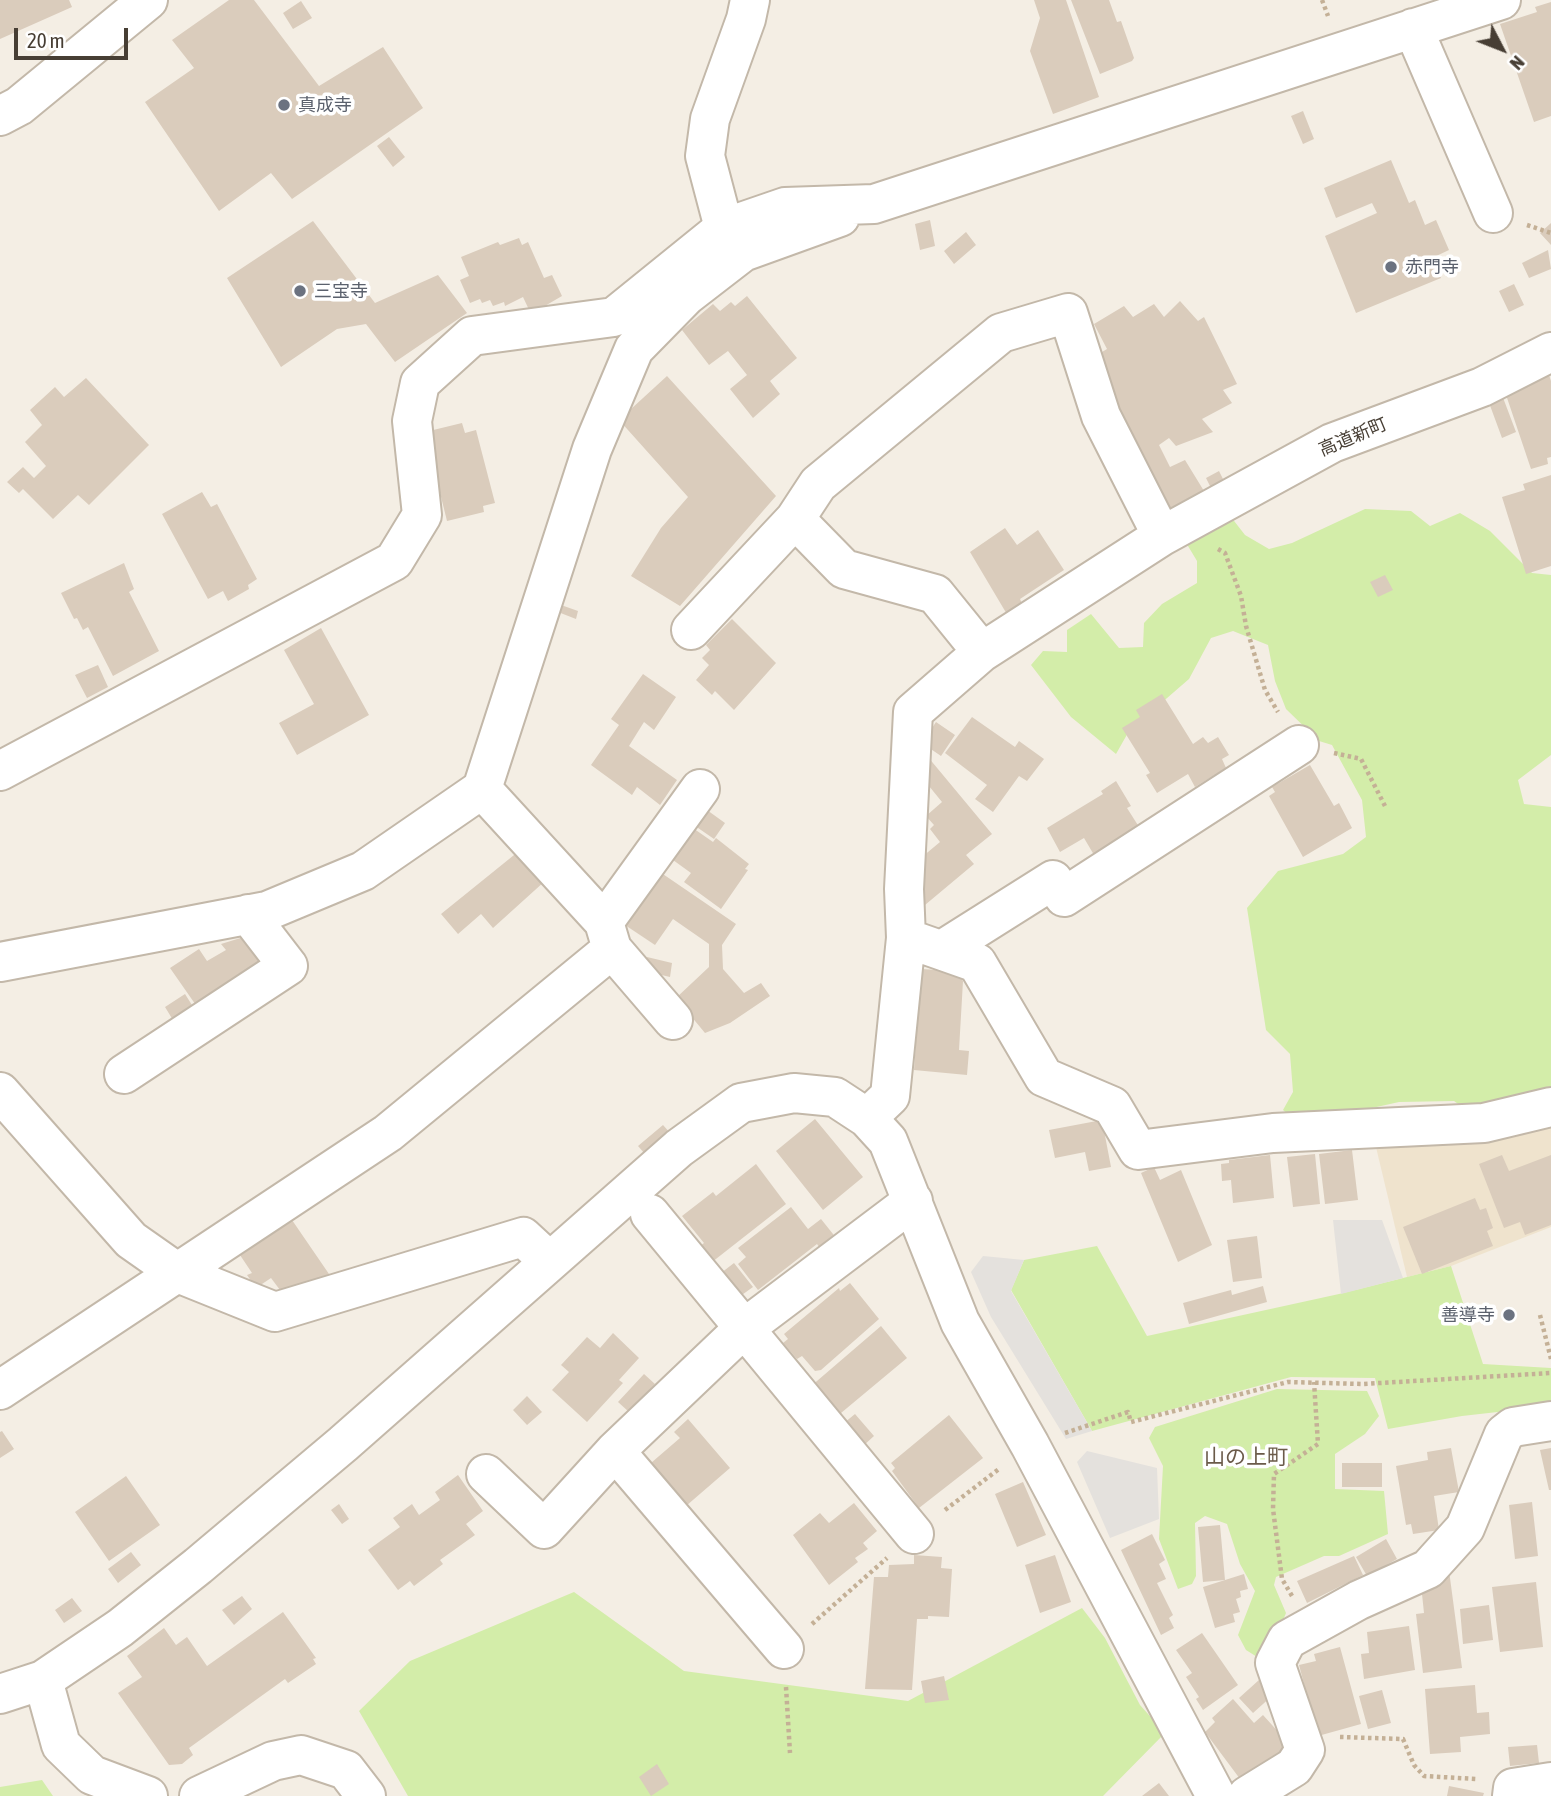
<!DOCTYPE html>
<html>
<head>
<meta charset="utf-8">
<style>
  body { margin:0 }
  #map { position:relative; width:1551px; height:1796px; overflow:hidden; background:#f4eee4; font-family:"Asap Condensed",sans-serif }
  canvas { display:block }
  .north { position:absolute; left:1467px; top:14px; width:70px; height:70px; -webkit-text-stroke:5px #fff; paint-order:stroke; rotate:132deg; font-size:19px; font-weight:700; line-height:28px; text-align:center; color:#473e34 }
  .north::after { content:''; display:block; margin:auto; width:24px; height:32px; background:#473e34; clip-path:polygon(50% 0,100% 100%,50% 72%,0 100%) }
  .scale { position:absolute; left:14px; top:28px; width:114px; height:32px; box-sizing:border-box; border:4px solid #473e34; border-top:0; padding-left:9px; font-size:21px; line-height:24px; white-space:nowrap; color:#473e34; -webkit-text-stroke:5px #fff; paint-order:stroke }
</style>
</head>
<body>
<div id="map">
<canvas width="1551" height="1796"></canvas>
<div class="north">N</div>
<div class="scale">20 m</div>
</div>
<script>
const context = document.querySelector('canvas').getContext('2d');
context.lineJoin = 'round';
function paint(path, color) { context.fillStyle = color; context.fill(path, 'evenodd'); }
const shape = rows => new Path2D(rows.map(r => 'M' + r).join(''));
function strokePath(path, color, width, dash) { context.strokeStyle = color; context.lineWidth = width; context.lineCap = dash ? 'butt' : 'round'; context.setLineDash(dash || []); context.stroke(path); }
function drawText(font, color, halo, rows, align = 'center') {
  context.font = font + ' "Asap Condensed","Noto Sans JP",sans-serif'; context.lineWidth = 7; context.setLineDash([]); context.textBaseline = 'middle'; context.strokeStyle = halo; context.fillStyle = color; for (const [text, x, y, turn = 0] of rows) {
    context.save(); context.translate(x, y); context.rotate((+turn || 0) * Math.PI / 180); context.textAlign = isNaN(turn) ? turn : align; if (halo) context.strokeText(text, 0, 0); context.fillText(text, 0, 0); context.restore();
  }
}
const education = shape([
  [1551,1118,1551,1227,1451,1266,1407,1277,1375,1143]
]);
const green = shape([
  [1365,509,1411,511,1430,526,1460,513,1490,531,1532,573,1551,575,1551,755,1518,780,1524,804,1551,807,1551,1094,1474,1115,1454,1101,1399,1102,1300,1124,1283,1110,1293,1092,1290,1054,1266,1030,1247,908,1278,871,1343,854,1366,837,1362,800,1332,745,1319,741,1286,709,1275,681,1268,645,1233,631,1211,638,1189,679,1129,731,1116,754,1071,717,1031,665,1043,651,1067,652,1067,630,1091,614,1119,648,1143,647,1144,623,1162,604,1197,583,1197,561,1185,541,1231,517,1245,535,1269,549,1292,543],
  [1097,1246,1147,1336,1339,1294,1451,1266,1483,1364,1551,1368,1551,1406,1462,1416,1388,1429,1375,1378,1291,1377,1092,1431,1011,1290,1024,1260],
  [1277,1389,1367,1391,1379,1416,1365,1434,1335,1454,1335,1489,1384,1491,1388,1534,1339,1556,1324,1556,1276,1577,1274,1585,1286,1613,1269,1654,1262,1660,1246,1650,1238,1635,1255,1591,1240,1564,1227,1524,1205,1516,1195,1523,1196,1576,1192,1584,1178,1589,1159,1539,1163,1466,1149,1438,1155,1427],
  [574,1592,684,1671,908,1701,1082,1608,1105,1638,1140,1705,1165,1733,1103,1796,408,1796,359,1711,410,1661],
  [42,1780,53,1796,0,1796,0,1787]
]);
const parking = shape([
  [1333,1220,1382,1220,1403,1278,1341,1294],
  [983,1256,1024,1260,1011,1291,1092,1431,1066,1439,991,1317,971,1272],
  [1087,1451,1157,1468,1159,1519,1110,1538,1077,1462]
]);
const building = shape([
  [0,0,69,0,72,7,0,39],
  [229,0,254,0,319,86,383,47,423,108,292,199,271,173,219,211,145,102,194,68,172,40],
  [1034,0,1066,0,1099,97,1053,114,1030,51,1040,18],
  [1071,0,1109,0,1117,22,1121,21,1134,58,1132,61,1100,74],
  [301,1,312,18,293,29,283,13],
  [1551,2,1551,116,1534,122,1500,24,1537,12,1535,7],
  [1303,111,1314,139,1303,144,1291,116],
  [389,137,405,157,393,167,377,146],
  [1391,160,1409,203,1415,200,1425,225,1436,220,1449,250,1432,258,1441,278,1356,313,1325,236,1377,213,1372,203,1336,218,1324,188],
  [930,220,935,246,920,250,915,224],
  [313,221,375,303,438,275,467,313,395,362,366,324,337,329,281,367,227,278],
  [1551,223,1551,245,1540,233],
  [966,232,976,245,954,264,944,251],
  [519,238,522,245,528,242,544,278,552,275,562,296,531,314,523,297,505,306,504,302,493,306,490,300,482,303,480,299,470,303,460,280,469,276,461,257,498,242,500,245],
  [1548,250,1551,269,1529,278,1522,263],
  [1514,284,1524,305,1509,312,1499,291],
  [747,296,797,358,770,381,780,394,753,418,730,389,747,375,728,351,709,365,682,330,713,304,720,311,731,302,735,306],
  [1180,301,1198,321,1204,317,1237,384,1223,390,1232,403,1202,419,1213,432,1176,446,1169,438,1159,445,1170,467,1185,460,1204,491,1163,514,1092,358,1107,349,1094,324,1124,306,1133,317,1154,304,1164,317],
  [1547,369,1551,381,1551,457,1547,458,1548,464,1531,469,1503,386],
  [667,376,776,496,680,606,631,576,661,528,688,497,619,420],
  [86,378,149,445,89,505,78,495,53,519,23,489,19,493,7,482,23,467,34,478,46,466,25,442,42,425,30,410,55,387,64,397],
  [1502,395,1516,432,1502,438,1488,400],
  [462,423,465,433,476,430,495,503,483,506,484,512,447,521,425,432],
  [1219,471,1224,481,1211,488,1206,478],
  [1551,475,1551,566,1526,574,1502,497,1525,490,1523,484],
  [202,492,211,507,217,504,257,579,248,585,249,589,228,601,223,591,208,599,162,514],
  [1005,528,1017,545,1038,530,1064,570,1020,599,1023,606,1008,616,970,552],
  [124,563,134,589,129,592,159,651,113,676,88,627,83,630,77,618,74,619,61,593],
  [1385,575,1393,590,1378,597,1370,582],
  [561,605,578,611,576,619,558,612],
  [732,619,776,663,734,710,715,691,712,695,696,680,709,665,702,658,710,650,706,645],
  [321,628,369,715,297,755,279,723,314,704,284,650],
  [98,665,108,687,87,698,75,675],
  [643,674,676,697,654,730,644,722,629,746,677,780,660,805,637,787,632,795,591,765,619,725,611,719],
  [1162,694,1193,744,1203,737,1208,743,1218,737,1229,755,1222,759,1226,768,1195,787,1188,774,1157,793,1146,775,1150,773,1122,728,1140,717,1136,710],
  [972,717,1015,747,1019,741,1044,759,1027,781,1019,776,993,812,975,799,987,785,945,753],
  [936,722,955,735,941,756,922,743],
  [923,751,992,834,966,855,974,864,925,905,918,905,916,862,940,842,930,829,934,825,926,816,942,802,920,775],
  [1310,765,1334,806,1339,803,1352,828,1303,857,1269,796,1275,792,1272,787],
  [1116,781,1131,806,1127,808,1141,830,1097,860,1084,838,1060,852,1047,828,1103,794,1101,791],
  [700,805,725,823,714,839,688,821],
  [690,826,713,842,716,838,749,864,745,869,748,870,721,909,684,882,691,873,673,860,678,855,669,849],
  [519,851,545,881,493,928,481,914,458,934,441,914],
  [657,870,736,924,722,945,723,969,744,993,761,983,770,996,730,1023,705,1033,676,998,709,967,709,944,673,919,655,945,622,923],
  [247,936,261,956,259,973,200,1011,170,968,199,949,207,961,226,950,221,944],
  [647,957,672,963,670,977,649,972,645,968],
  [921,969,956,971,963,981,959,1050,969,1051,967,1075,914,1070],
  [185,994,197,1013,176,1025,165,1007],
  [815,1119,863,1177,823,1210,776,1151],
  [1102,1120,1111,1167,1089,1171,1085,1152,1055,1158,1049,1130],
  [663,1125,671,1134,645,1154,638,1146],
  [1352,1150,1358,1200,1325,1204,1319,1154],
  [1315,1154,1320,1204,1293,1207,1287,1157],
  [1270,1155,1274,1198,1233,1203,1231,1180,1222,1181,1221,1164,1229,1163,1229,1160],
  [1502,1155,1509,1171,1551,1155,1551,1225,1525,1235,1520,1222,1504,1228,1479,1164],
  [756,1164,786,1204,707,1266,695,1250,704,1243,682,1216,713,1192,716,1196],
  [1154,1167,1160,1180,1181,1170,1212,1245,1178,1262,1141,1173],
  [1475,1198,1480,1210,1486,1208,1493,1228,1487,1231,1493,1246,1422,1274,1403,1227],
  [791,1207,808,1229,821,1219,837,1239,822,1251,817,1244,758,1290,738,1264,746,1257,738,1248],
  [292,1220,329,1274,305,1290,283,1294,271,1278,256,1288,247,1275,252,1273,238,1252],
  [1257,1236,1262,1278,1233,1282,1227,1240],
  [734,1263,753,1287,739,1297,721,1273],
  [850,1283,879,1319,821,1370,815,1371,802,1356,797,1359,783,1343,788,1339,784,1334,839,1288,840,1291],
  [1263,1286,1267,1302,1189,1324,1183,1303,1231,1290,1232,1295],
  [881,1326,907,1358,835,1418,810,1387],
  [613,1333,639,1358,619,1380,623,1383,587,1422,552,1390,569,1372,561,1365,587,1337,600,1348],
  [644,1374,655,1384,629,1412,618,1402],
  [527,1396,542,1412,527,1425,513,1410],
  [855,1414,874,1436,863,1446,844,1423],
  [949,1415,983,1458,919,1508,892,1471,895,1468,891,1463],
  [688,1419,730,1468,686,1506,644,1469,680,1438,674,1432],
  [2,1431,14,1449,0,1458,0,1432],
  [1451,1448,1459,1492,1434,1496,1439,1530,1413,1534,1411,1524,1406,1525,1396,1466,1428,1460,1427,1452],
  [1551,1448,1551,1490,1549,1490,1540,1450],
  [1342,1463,1382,1463,1382,1487,1342,1487],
  [458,1475,483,1511,466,1524,475,1535,440,1560,443,1564,414,1586,410,1581,398,1590,368,1550,400,1527,393,1518,412,1504,419,1515,440,1500,435,1492],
  [126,1476,160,1525,109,1561,75,1512],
  [1023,1482,1046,1535,1017,1547,995,1494],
  [1532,1502,1538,1556,1515,1559,1509,1505],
  [854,1503,877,1531,863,1543,868,1549,855,1558,858,1562,829,1585,793,1535,820,1513,829,1523],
  [339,1504,349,1519,342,1524,331,1510],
  [1220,1525,1225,1580,1203,1582,1198,1527],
  [1152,1534,1165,1560,1159,1564,1166,1579,1157,1583,1173,1615,1169,1618,1174,1628,1161,1635,1121,1550],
  [1386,1539,1397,1559,1367,1576,1356,1557],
  [131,1552,141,1565,118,1583,108,1569],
  [914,1555,942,1557,941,1568,952,1569,949,1617,928,1616,928,1619,917,1619,912,1690,865,1689,874,1577,888,1577,889,1565,914,1564],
  [1055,1555,1071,1602,1040,1613,1025,1565],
  [1354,1556,1363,1575,1307,1603,1297,1581],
  [1448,1563,1462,1668,1423,1673,1416,1614,1424,1613,1422,1594,1419,1594],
  [1244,1574,1248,1589,1240,1591,1241,1597,1236,1599,1240,1612,1233,1614,1235,1622,1215,1628,1203,1587],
  [1536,1582,1543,1647,1500,1652,1492,1587],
  [242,1596,252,1609,234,1625,222,1610],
  [72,1598,82,1611,64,1623,55,1610],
  [1489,1605,1493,1640,1463,1644,1460,1609],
  [283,1612,316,1658,313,1659,316,1664,288,1683,285,1679,189,1748,193,1755,182,1764,169,1765,118,1693,142,1677,127,1656,164,1628,176,1645,187,1637,207,1666],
  [1409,1626,1415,1670,1364,1679,1361,1654,1369,1653,1367,1632],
  [1202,1633,1238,1685,1203,1710,1196,1699,1199,1697,1186,1677,1192,1673,1176,1650],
  [1340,1647,1361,1724,1318,1736,1299,1665,1316,1661,1314,1654],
  [944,1676,949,1700,925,1703,921,1681],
  [1259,1680,1273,1695,1253,1713,1239,1698],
  [1475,1685,1477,1713,1489,1712,1490,1734,1460,1737,1461,1752,1430,1754,1425,1689],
  [1382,1690,1391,1723,1368,1729,1359,1696],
  [1233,1699,1254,1723,1263,1715,1291,1746,1246,1787,1205,1732,1215,1722,1212,1718],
  [1537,1745,1539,1763,1510,1766,1508,1747],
  [657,1764,669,1784,651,1796,639,1777],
  [1159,1783,1169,1796,1142,1796],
  [1449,1786,1484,1793,1483,1796,1447,1796]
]);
const path = shape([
  [1322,0,1328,16],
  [1527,225,1551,233],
  [1218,549,1225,553,1241,596,1246,626,1265,690,1278,712],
  [1334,753,1361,759,1385,806],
  [1540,1315,1551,1359],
  [1065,1433,1128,1412,1131,1422,1288,1382,1363,1384,1551,1373],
  [945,1510,999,1469],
  [1292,1596,1282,1579,1273,1509,1274,1474,1318,1444,1314,1382],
  [812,1624,887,1558],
  [786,1687,790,1753],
  [1340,1737,1403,1739,1414,1765,1424,1776,1476,1779]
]);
const minor = shape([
  [1413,28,1493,213],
  [0,116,19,106,148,0],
  [724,228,705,156,710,119,746,19,750,0],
  [691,630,795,519],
  [982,652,935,594,844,569,795,519,818,484,1001,333,1068,313,1101,416,1162,536],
  [0,771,394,561,422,515,412,421,420,383,472,336,614,317,724,228,785,207,874,204,1501,0],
  [482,789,592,449,634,349,686,296,743,252,840,217],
  [604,922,700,789],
  [906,938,977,963,1044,1077,1112,1106,1138,1150,1273,1133,1484,1123,1551,1107],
  [942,950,1053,880,1064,897,1299,745],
  [0,962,267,911,363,871,482,789,604,922,612,949,673,1020],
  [124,1074,288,966,248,914],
  [0,1092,131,1240,178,1273,275,1312,523,1237,549,1261],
  [867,1118,890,1096,906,938,904,889,913,712,982,652,1162,536,1332,443,1482,387,1551,352],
  [650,1214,914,1534],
  [0,1390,388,1133,612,949],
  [615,1451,784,1649],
  [486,1474,544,1529,615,1451,742,1330,913,1201],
  [43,1680,61,1745,92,1775,148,1796],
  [0,1694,43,1680,120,1628,198,1566,343,1444,679,1148,741,1103,794,1093,835,1097,867,1118,888,1141,960,1322,1030,1445,1216,1796],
  [199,1796,273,1761,301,1755,346,1770,366,1796],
  [1247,1796,1294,1767,1305,1750,1275,1663,1287,1640,1359,1600,1428,1569,1465,1528,1504,1434,1513,1427,1551,1421],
  [1512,1796,1513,1788,1551,1782]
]);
const markers = [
  [284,105,7,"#6b7280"],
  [1391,267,7,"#6b7280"],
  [300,291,7,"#6b7280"],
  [1509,1315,7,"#6b7280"]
];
const worshipNames = [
  ["真成寺",298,105],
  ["赤門寺",1405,267],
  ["三宝寺",314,291],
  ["善導寺",1495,1315,"right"]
];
const streetNames = [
  ["高道新町",1353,437,-23]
];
const quarterNames = [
  ["山の上町",1246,1457]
];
paint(education, '#efe3cd');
paint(green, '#d3eda9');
paint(parking, '#e4e1dd');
paint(building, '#daccbc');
strokePath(minor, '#c3b8a9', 42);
strokePath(path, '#c4b096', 4.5, [3.5, 3.5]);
strokePath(minor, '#fff', 38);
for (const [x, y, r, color] of markers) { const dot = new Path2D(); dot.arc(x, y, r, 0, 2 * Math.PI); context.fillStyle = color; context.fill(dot); strokePath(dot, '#fff', 2.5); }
drawText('18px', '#5b616d', '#fff', worshipNames, 'left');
drawText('18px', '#473e34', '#fff', streetNames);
drawText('21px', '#6b5b4a', '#fff', quarterNames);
</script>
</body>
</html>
